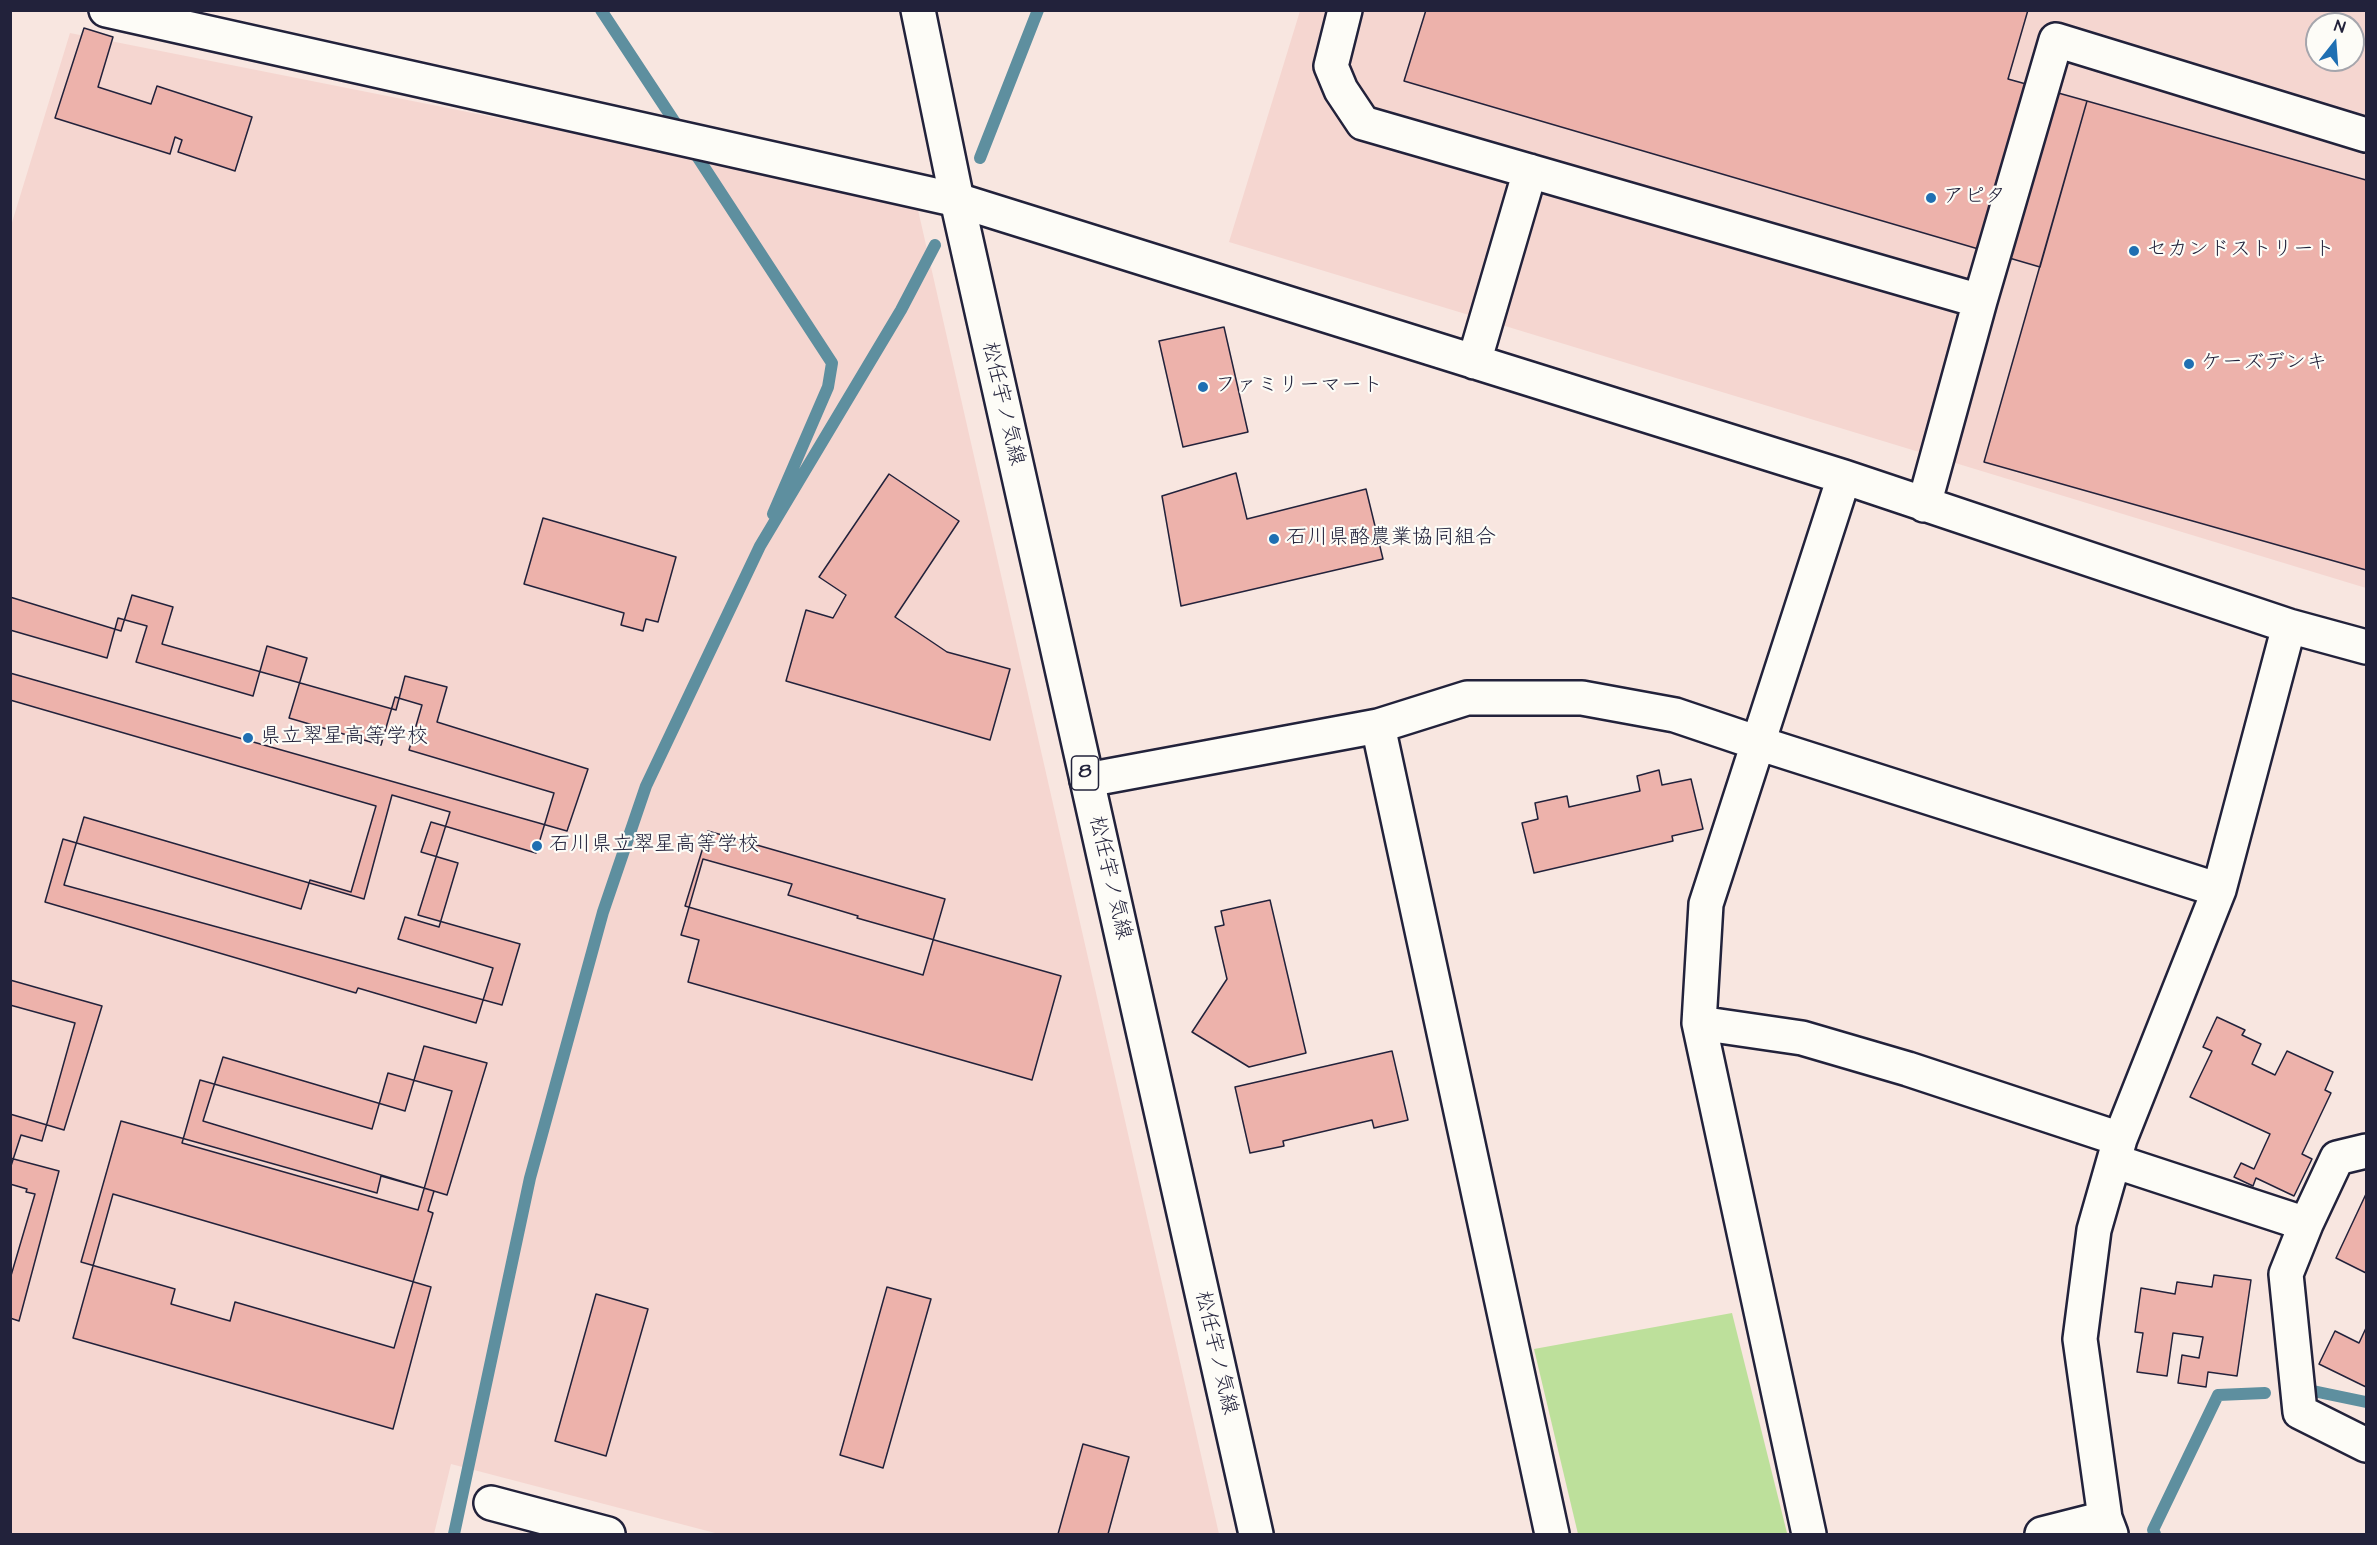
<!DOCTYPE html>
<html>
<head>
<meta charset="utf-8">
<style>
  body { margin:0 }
  #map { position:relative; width:2377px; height:1545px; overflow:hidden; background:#f8e6e0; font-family:"Architects Daughter",sans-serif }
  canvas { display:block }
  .frame { position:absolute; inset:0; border:12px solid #22223b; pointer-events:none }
  .north { position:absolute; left:2305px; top:12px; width:60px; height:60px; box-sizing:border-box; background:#fdfcf7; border:2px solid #a5a5ac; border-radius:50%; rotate:17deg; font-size:16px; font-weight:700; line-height:24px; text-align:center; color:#22223b }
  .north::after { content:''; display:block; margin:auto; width:21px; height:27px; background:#1f6fb2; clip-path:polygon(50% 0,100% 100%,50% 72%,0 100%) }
</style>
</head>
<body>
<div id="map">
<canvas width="2377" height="1545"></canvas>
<div class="frame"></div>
<div class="north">N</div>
</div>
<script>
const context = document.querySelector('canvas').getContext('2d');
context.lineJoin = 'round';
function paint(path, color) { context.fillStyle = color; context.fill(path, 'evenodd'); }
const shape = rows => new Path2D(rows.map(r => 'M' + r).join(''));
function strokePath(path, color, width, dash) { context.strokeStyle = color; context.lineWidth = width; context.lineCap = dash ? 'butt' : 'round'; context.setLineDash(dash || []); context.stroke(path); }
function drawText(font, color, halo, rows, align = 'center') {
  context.font = font + ' "Architects Daughter","Klee One",sans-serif'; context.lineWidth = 4.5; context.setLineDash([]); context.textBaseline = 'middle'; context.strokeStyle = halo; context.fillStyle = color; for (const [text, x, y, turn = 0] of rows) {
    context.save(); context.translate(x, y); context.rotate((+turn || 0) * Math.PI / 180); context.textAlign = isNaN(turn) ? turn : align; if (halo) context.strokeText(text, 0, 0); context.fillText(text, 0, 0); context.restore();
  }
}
const built = shape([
  [1300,11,2366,11,2366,588,1229,242],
  [2317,24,2353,24,2353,60,2317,60],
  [70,33,916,201,1219,1534,719,1534,451,1464,434,1534,11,1534,10,229]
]);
const green = shape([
  [1732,1313,1787,1533,1786,1534,1578,1534,1534,1349]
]);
const stream = shape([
  [601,10,682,133],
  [691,147,832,363,828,387,773,514],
  [980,158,1038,10],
  [2313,1391,2366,1402],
  [454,1534,530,1178,603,912,646,786,760,546,901,310,935,245],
  [2155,1534,2153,1530,2218,1395,2265,1393]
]);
const building = shape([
  [1426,10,2028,10,2008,79,2087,101,2040,267,1404,81,1426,10],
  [84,28,113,37,98,87,151,104,157,86,252,117,235,171,178,152,182,140,175,137,170,154,55,118,84,28],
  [2087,101,2366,180,2366,570,1984,462,2087,101],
  [1224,327,1248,432,1183,447,1159,341,1224,327],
  [1236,473,1247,519,1366,489,1383,559,1181,606,1162,496,1236,473],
  [889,474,959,521,895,617,947,652,1010,669,990,740,786,681,806,610,833,618,846,595,819,577,889,474],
  [543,518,676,557,658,622,646,619,643,631,621,625,624,613,524,584,543,518],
  [132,595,173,607,162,644,396,710,405,676,447,687,437,722,588,769,567,831,10,673,10,597,121,631,132,595],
  [118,618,147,626,136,662,253,696,267,646,307,658,289,718,381,745,395,697,422,705,409,750,554,793,536,853,431,822,421,852,458,863,439,927,405,917,398,939,493,968,476,1023,358,988,356,993,45,902,63,839,301,909,310,880,351,892,376,806,10,700,10,630,107,658,118,618],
  [1659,770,1662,785,1691,779,1703,829,1672,836,1673,841,1534,873,1522,823,1538,819,1535,803,1567,796,1569,807,1640,791,1637,776,1659,770],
  [392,795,450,812,418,915,520,944,502,1005,64,885,84,817,364,899,392,795],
  [708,831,945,899,923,975,685,906,708,831],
  [703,859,792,884,788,895,858,916,857,918,1061,976,1032,1080,688,982,699,940,681,935,703,859],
  [1270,900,1306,1053,1249,1067,1192,1032,1227,979,1215,927,1224,925,1221,911,1270,900],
  [10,980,102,1006,64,1130,10,1114,10,980],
  [10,1005,75,1023,42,1141,21,1135,10,1169,10,1005],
  [2217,1017,2245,1030,2242,1035,2261,1044,2252,1064,2275,1075,2287,1051,2333,1072,2325,1090,2331,1093,2302,1154,2312,1159,2294,1196,2256,1178,2253,1186,2234,1177,2241,1163,2254,1169,2270,1134,2190,1097,2212,1051,2203,1047,2217,1017],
  [424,1046,487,1063,447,1195,203,1121,223,1057,405,1111,424,1046],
  [1392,1051,1408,1120,1374,1128,1372,1120,1283,1141,1284,1146,1250,1153,1235,1087,1392,1051],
  [388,1073,452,1091,418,1210,182,1143,200,1080,372,1129,388,1073],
  [121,1121,377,1193,381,1176,434,1191,428,1211,433,1213,394,1348,235,1302,230,1321,171,1304,175,1289,81,1262,121,1121],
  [10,1158,59,1171,19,1321,10,1318,10,1158],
  [10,1184,27,1189,26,1192,35,1194,10,1279,10,1184],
  [113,1194,431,1287,393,1429,73,1338,113,1194],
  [2366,1194,2366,1273,2336,1258,2366,1194],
  [2214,1275,2251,1280,2237,1376,2208,1372,2206,1387,2178,1383,2182,1355,2199,1358,2203,1337,2173,1333,2167,1376,2137,1372,2143,1333,2135,1332,2141,1288,2175,1294,2177,1282,2212,1287,2214,1275],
  [887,1287,931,1299,883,1468,840,1455,887,1287],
  [596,1294,648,1309,606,1456,555,1441,596,1294],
  [2366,1328,2366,1387,2319,1364,2335,1331,2359,1343,2366,1328],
  [1083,1444,1129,1457,1108,1534,1058,1534,1083,1444]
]);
const minor = shape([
  [106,10,957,200,1844,477,2289,626,2366,647],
  [1345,10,1331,66,1341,90,1363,123,1980,301,1924,505],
  [1980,301,2056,40,2366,135],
  [1474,362,1530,171],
  [1087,780,1378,726],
  [1699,1023,1802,1038,1908,1069,2120,1139],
  [2114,1161,2306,1224,2337,1158,2366,1151],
  [2306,1224,2286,1274,2300,1412,2366,1445],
  [491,1503,608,1534],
  [1552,1534,1378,726,1467,698,1582,698,1675,715,1758,743,2219,890],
  [1809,1534,1699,1023,1706,904,1844,477],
  [2042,1534,2105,1518],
  [2111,1534,2105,1518,2080,1339,2094,1230,2120,1139,2219,890,2289,626]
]);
const major = shape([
  [918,10,957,200,1256,1534]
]);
const markers = [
  [1931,198,6,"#1f6fb2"],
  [2134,251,6,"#1f6fb2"],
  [2189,364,6,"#1f6fb2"],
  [1203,387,6,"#1f6fb2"],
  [1274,539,6,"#1f6fb2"],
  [248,738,6,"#1f6fb2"],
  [537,846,6,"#1f6fb2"]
];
const shields = [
  [1085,773,27]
];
const shieldNames = [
  ["8",1085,773]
];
const poiNames = [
  ["アピタ",1943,198],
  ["セカンドストリート",2146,251],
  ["ケーズデンキ",2201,364],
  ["ファミリーマート",1215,387],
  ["石川県酪農業協同組合",1286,539],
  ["県立翠星高等学校",260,738],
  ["石川県立翠星高等学校",549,846]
];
const streetNames = [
  ["松任宇ノ気線",1002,404,77],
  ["松任宇ノ気線",1109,878,77],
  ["松任宇ノ気線",1215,1353,77]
];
paint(built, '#f5d6d0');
paint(green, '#bde09b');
strokePath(stream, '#5e8f9f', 12);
paint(building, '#edb2ab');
strokePath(building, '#22223b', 1.5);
strokePath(minor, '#22223b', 38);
strokePath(major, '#22223b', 38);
strokePath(minor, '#fdfcf7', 33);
strokePath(major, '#fdfcf7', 33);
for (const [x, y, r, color] of markers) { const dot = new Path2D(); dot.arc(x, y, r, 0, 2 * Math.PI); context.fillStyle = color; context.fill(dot); strokePath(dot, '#fdfcf7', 2); }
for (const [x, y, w] of shields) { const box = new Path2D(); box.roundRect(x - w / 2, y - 17, w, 34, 4.5); context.fillStyle = '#fdfcf7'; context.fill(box); strokePath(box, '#22223b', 1.5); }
drawText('bold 20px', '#22223b', null, shieldNames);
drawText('21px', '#22223b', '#fdfcf7', poiNames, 'left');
drawText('21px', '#22223b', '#fdfcf7', streetNames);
</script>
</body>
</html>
